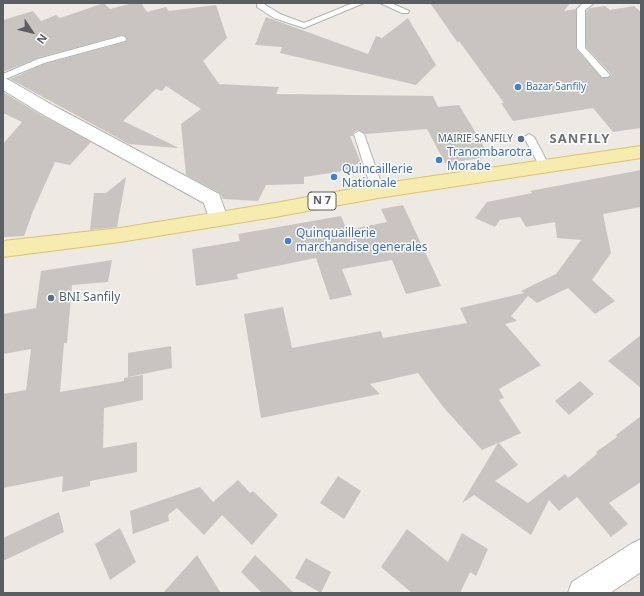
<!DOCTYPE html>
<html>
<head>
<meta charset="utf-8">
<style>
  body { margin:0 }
  #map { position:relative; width:644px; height:596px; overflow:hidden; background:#eceae3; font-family:"Noto Sans",sans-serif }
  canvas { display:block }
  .frame { position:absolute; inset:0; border:4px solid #5b5e62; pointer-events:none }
  .north { position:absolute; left:12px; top:12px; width:40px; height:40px; -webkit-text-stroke:3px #fff; paint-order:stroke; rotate:125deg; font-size:11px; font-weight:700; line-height:16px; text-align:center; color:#5b5e62 }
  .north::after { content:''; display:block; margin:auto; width:14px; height:18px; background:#5b5e62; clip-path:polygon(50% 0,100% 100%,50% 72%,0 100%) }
</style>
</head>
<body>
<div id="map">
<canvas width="644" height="596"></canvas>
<div class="frame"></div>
<div class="north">N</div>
</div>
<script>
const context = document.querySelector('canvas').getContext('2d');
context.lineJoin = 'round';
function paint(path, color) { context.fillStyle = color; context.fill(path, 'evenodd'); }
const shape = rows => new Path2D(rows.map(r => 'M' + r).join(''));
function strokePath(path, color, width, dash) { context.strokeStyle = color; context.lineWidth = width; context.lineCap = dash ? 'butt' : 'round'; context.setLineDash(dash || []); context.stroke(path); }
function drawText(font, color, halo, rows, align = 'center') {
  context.font = font + ' "Noto Sans",sans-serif'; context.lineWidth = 3; context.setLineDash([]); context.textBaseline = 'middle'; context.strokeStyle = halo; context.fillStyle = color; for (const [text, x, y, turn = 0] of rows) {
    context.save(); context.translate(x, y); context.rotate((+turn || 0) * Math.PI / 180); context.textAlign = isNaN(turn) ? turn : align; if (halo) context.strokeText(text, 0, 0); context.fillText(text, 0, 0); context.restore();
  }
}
const building = shape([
  [104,3,110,9,133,3,141,3,147,12,166,7,169,11,216,5,227,38,203,61,219,84,279,87,276,94,433,96,438,107,459,105,490,157,445,163,427,129,366,134,358,130,353,133,353,136,350,136,363,168,304,177,304,184,266,185,258,201,223,199,220,193,186,175,181,124,201,109,166,86,162,91,156,89,123,121,177,147,177,148,129,144,10,79,44,64,125,42,127,40,125,36,122,35,38,58,3,72,3,20,33,11,41,21,56,15,60,18],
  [430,3,570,3,564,11,576,9,576,49,602,78,608,78,612,75,586,47,586,11,590,8,605,6,610,10,634,6,641,12,641,128,613,132,593,108,513,121,501,103,504,103,459,41,458,43],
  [266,17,368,54,376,36,382,38,408,18,436,65,416,85,280,53,282,47,255,45],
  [3,92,41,115,91,142,70,165,55,162,33,211,24,236,3,237,3,144,22,122,3,113],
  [641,170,641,207,603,214,611,253,592,280,615,301,595,314,568,288,537,303,528,296,511,316,517,321,505,324,541,365,499,389,504,398,499,400,521,433,499,443,518,465,495,481,528,503,565,474,568,478,597,454,596,452,617,437,616,435,641,416,641,482,609,503,628,524,611,537,577,497,559,511,549,500,531,535,474,495,462,503,498,443,482,450,444,408,418,373,370,384,380,394,261,418,244,314,283,307,292,348,381,331,383,338,467,323,460,308,524,293,521,291,556,274,581,240,557,238,555,222,526,227,520,217,500,220,495,227,475,218,487,202,532,193,530,191],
  [126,177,117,227,90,230,94,193,106,193],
  [403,205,441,286,406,294,392,260,342,269,352,295,330,300,316,258,237,274,238,279,196,286,192,249,240,241,238,234,341,216,347,230,387,222,381,209],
  [112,260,108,282,72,285,67,343,64,343,60,392,124,381,124,378,143,375,143,400,104,408,103,448,137,442,137,472,90,481,90,486,62,492,63,476,3,488,3,394,26,390,31,349,3,354,3,314,36,308,41,271],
  [641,335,641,388,608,361],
  [171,346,172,368,128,377,128,353],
  [580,381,594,394,569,415,555,401],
  [338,476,361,491,344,519,320,503],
  [238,480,250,493,253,491,278,515,252,545,222,515,204,535,177,508,168,515,169,521,133,534,130,511,200,487,213,502],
  [59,512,64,532,3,561,3,538],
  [120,528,136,562,110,580,95,544],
  [407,529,448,562,462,533,488,549,476,576,470,572,460,593,412,593,381,567],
  [197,555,221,593,163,593],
  [255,555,294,593,262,593,241,572],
  [306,558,331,572,321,593,295,578]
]);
const lane = shape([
  [257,3,265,3,264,4,280,14,304,23,353,3,364,3,304,28,274,18,257,7,257,3],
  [380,3,391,3,409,11,408,13,402,13,380,3],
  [583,3,594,3,585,10,585,48,608,73,610,75,608,77,602,77,577,48,577,9,583,3],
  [122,36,125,37,126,39,125,41,44,63,3,80,3,74,38,59,122,36],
  [359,131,364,134,384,191,382,194,374,194,372,191,354,134,359,131],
  [529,134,534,137,550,167,549,170,545,171,541,170,540,167,524,137,529,134]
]);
const street = shape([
  [3,78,9,80,54,106,219,194,228,219,225,224,218,226,211,224,204,203,42,114,3,90,3,78]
]);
const secondary = shape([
  [641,539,641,572,610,593,568,593,572,582,631,544,641,539]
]);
const primary = shape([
  [641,146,641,158,378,198,275,217,120,242,3,257,3,241,120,228,275,203,378,184,641,146]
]);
const markers = [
  [518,87,4,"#3f7fe0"],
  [521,139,4,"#5c6f8a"],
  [439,160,4,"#3f7fe0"],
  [334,177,4,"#3f7fe0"],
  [288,241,4,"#3f7fe0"],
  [51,298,4,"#5c6f8a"]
];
const farShopnames = [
  ["Bazar Sanfily",526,87]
];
const farServicenames = [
  ["MAIRIE SANFILY",513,139]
];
const shields = [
  [322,201,28]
];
const shieldNames = [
  ["N 7",322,201]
];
const shopNames = [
  ["Tranombarotra",447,153],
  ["Morabe",447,167],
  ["Quincaillerie",342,170],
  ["Nationale",342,184],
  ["Quinquaillerie",296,234],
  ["marchandise generales",296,248]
];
const serviceNames = [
  ["BNI Sanfily",59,298]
];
const farDistrictnames = [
  ["SANFILY",580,139]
];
paint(building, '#c8c5c0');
strokePath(lane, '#b0b3b7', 2);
strokePath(street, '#b0b3b7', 2);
strokePath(secondary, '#b0b2b7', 2);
strokePath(primary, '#e1c367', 2);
paint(lane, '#fff');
paint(street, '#fff');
paint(secondary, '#fff');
paint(primary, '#f6ecaf');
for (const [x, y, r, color] of markers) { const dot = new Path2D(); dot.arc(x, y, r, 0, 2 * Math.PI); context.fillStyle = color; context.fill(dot); strokePath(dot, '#fff', 1.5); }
drawText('10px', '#366cbe', '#fff', farShopnames, 'left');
drawText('10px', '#4e5e75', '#fff', farServicenames, 'right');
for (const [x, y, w] of shields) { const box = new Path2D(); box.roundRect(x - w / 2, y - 9, w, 18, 3); context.fillStyle = '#fff'; context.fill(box); strokePath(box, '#5b5e62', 1); }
drawText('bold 11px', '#5b5e62', null, shieldNames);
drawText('12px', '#366cbe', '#fff', shopNames, 'left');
drawText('12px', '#4e5e75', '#fff', serviceNames, 'left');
context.letterSpacing = '1px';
drawText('bold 13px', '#6c7074', '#fff', farDistrictnames);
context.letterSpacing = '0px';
</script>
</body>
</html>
